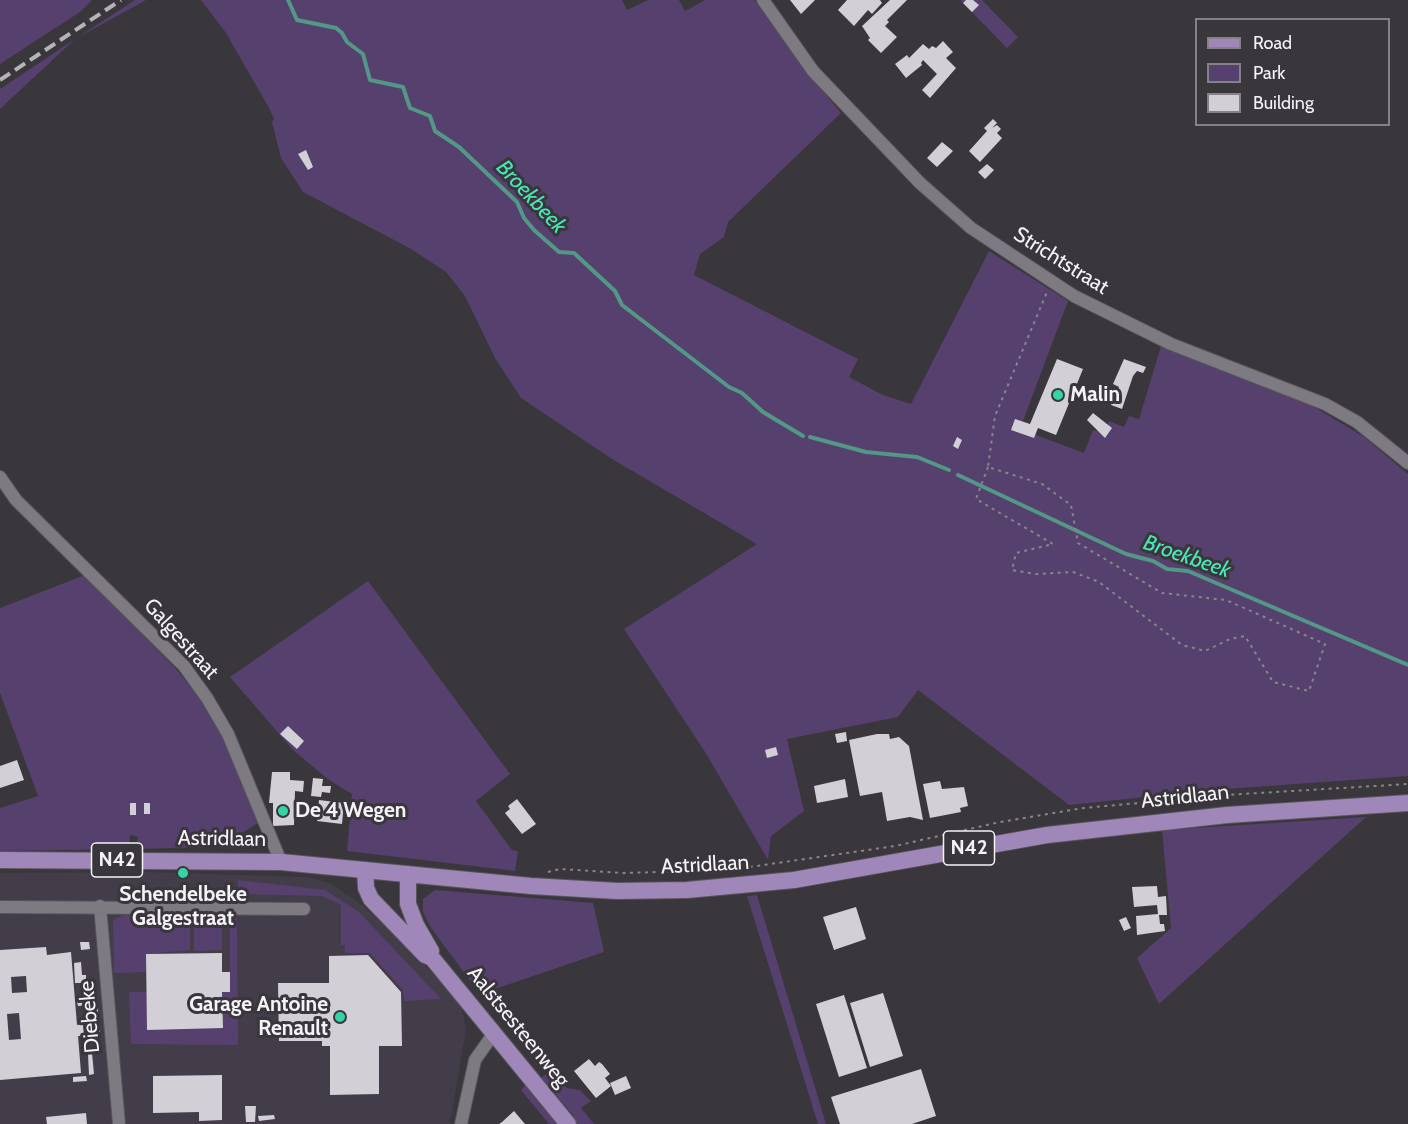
<!DOCTYPE html>
<html>
<head>
<meta charset="utf-8">
<style>
  body { margin:0 }
  #map { position:relative; width:1408px; height:1124px; overflow:hidden; background:#39363c; font-family:Cabin,sans-serif }
  canvas { display:block }
  .legend { position:absolute; left:1195px; top:18px; width:195px; height:108px; box-sizing:border-box; background:#39363c; border:2px solid #848287; margin:0; padding:8px 10px; list-style:none; font-size:18px; color:#f5f3f7 }
  .legend li { display:flex; align-items:center; gap:12px; height:30px }
  .legend b { width:30px; border:2px solid #848287 }
</style>
</head>
<body>
<div id="map">
<canvas width="1408" height="1124"></canvas>
<ul class="legend">
<li><b style="height:8px;background:#9f87b9"></b>Road</li>
<li><b style="height:16px;background:#56406e"></b>Park</li>
<li><b style="height:16px;background:#d2cfd7"></b>Building</li>
</ul>
</div>
<script>
const context = document.querySelector('canvas').getContext('2d');
context.lineJoin = 'round';
function paint(path, color) { context.fillStyle = color; context.fill(path, 'evenodd'); }
const shape = rows => new Path2D(rows.map(r => 'M' + r).join(''));
function strokePath(path, color, width, dash) { context.strokeStyle = color; context.lineWidth = width; context.lineCap = dash ? 'butt' : 'round'; context.setLineDash(dash || []); context.stroke(path); }
function drawText(font, color, halo, rows, align = 'center') {
  context.font = font + ' Cabin,sans-serif'; context.lineWidth = 6; context.setLineDash([]); context.textBaseline = 'middle'; context.strokeStyle = halo; context.fillStyle = color; for (const [text, x, y, turn = 0] of rows) {
    context.save(); context.translate(x, y); context.rotate((+turn || 0) * Math.PI / 180); context.textAlign = isNaN(turn) ? turn : align; if (halo) context.strokeText(text, 0, 0); context.fillText(text, 0, 0); context.restore();
  }
}
const built = shape([
  [147,872,307,877,332,884,362,905,399,938,455,997,462,1009,466,1030,450,1124,0,1124,0,873]
]);
const green = shape([
  [0,0,92,0,80,12,0,64],
  [135,0,146,0,75,39,0,109,0,89,75,39],
  [201,0,622,0,627,10,648,0,679,0,685,11,705,0,755,0,804,68,841,113,728,222,724,237,700,254,694,275,858,359,849,377,883,395,911,404,989,251,1068,301,1020,429,1084,453,1093,430,1104,433,1109,421,1124,427,1129,416,1139,419,1161,346,1311,405,1364,437,1408,474,1408,776,1212,790,1069,805,918,690,898,717,787,739,804,811,771,836,768,860,707,755,624,629,757,544,612,459,521,398,495,358,465,296,446,272,411,249,303,192,281,158,272,122,274,119,269,108,226,33],
  [960,0,982,0,1018,37,1007,48],
  [85,575,176,669,204,703,221,732,258,823,242,833,208,847,136,849,138,837,130,835,129,849,0,851,0,808,38,796,0,693,0,608],
  [368,581,510,774,476,801,512,850,518,851,515,871,347,851,352,794,329,780,293,750,230,677],
  [1366,817,1159,1004,1137,958,1171,928,1162,830],
  [238,880,325,890,359,912,441,999,404,1001,403,990,370,953,345,953,345,945,341,945,341,905,323,896,238,894],
  [435,890,593,903,604,952,480,994,431,928,423,912,423,899],
  [757,895,826,1124,818,1124,747,896],
  [237,913,238,1045,131,1044,129,992,147,992,223,1028,222,992,230,991,230,924],
  [126,914,148,915,149,926,190,925,190,950,147,954,146,972,114,973,113,920],
  [194,918,222,918,222,950,194,951],
  [551,1070,567,1088,580,1090,591,1101,581,1108,594,1124,564,1124,574,1116,541,1078],
  [528,1082,562,1124,549,1124,521,1090]
]);
const stream = shape([
  [288,0,297,20,336,28,342,33,347,42,363,54,370,80,403,87,410,108,430,116,435,131,459,147,517,202,524,218,534,230,559,252,574,253,615,291,622,305,729,387,742,393,763,412,803,436],
  [810,437,866,452,917,457,949,470],
  [958,475,1126,554,1153,561,1167,569,1188,571,1408,665]
]);
const building = shape([
  [790,0,815,0,801,14],
  [847,0,880,0,882,3,872,14,868,10,854,26,838,10],
  [890,0,907,0,887,20,889,22,885,26,897,37,881,53,868,40,870,38,862,26],
  [966,0,973,0,979,5,972,12,963,3],
  [943,41,953,52,946,58,956,68,930,98,922,90,937,74,923,60,921,63,922,65,906,78,895,64,907,55,909,58,923,44,929,49,932,46,936,48],
  [993,119,997,123,992,128,997,125,1001,129,997,133,1002,138,980,162,969,151,987,131,984,128],
  [942,142,953,151,937,167,927,158],
  [306,150,313,167,308,170,298,154],
  [987,164,994,170,985,179,978,172],
  [1057,359,1083,369,1056,435,1038,428,1034,438,1011,430,1015,419,1030,424],
  [1124,359,1146,367,1143,373,1137,371,1133,376,1122,409,1111,405,1119,387,1113,384],
  [1093,413,1112,428,1105,438,1087,420],
  [957,437,962,440,958,449,953,446],
  [288,726,304,741,297,749,280,734],
  [846,732,847,741,837,743,835,734],
  [877,734,889,734,890,739,899,737,909,746,923,820,910,817,887,821,882,792,860,796,849,740],
  [776,747,778,755,767,758,765,750],
  [17,760,24,780,0,788,0,766],
  [272,772,290,772,290,780,304,781,303,792,295,791,294,825,273,826,273,803,269,803],
  [313,778,323,779,322,786,331,786,330,793,322,792,321,797,311,796],
  [845,779,848,797,817,803,814,786],
  [940,781,942,789,964,787,968,806,960,808,961,812,930,818,923,784],
  [517,799,536,824,522,834,505,813,510,809,508,806],
  [319,800,344,803,342,824,317,821],
  [130,803,136,803,136,815,130,815],
  [144,803,150,803,150,814,144,814],
  [1157,886,1158,897,1166,896,1167,915,1159,915,1160,924,1164,924,1165,931,1137,935,1136,916,1158,914,1157,905,1134,907,1132,887],
  [856,907,866,939,834,950,823,917],
  [1126,917,1131,928,1124,931,1119,920],
  [80,942,89,942,90,949,81,950],
  [46,947,47,955,71,952,77,1025,83,1024,84,1036,78,1036,81,1073,0,1080,0,950],
  [26,976,27,992,12,993,11,977],
  [19,1013,21,1039,9,1040,7,1014],
  [222,953,222,972,230,972,230,992,222,992,223,1028,147,1030,146,954],
  [368,955,401,992,402,1046,379,1046,379,1094,330,1095,330,1046,322,1046,322,1041,279,1041,278,983,329,983,329,956],
  [81,962,82,975,86,975,86,983,75,983,74,963],
  [883,993,903,1056,870,1067,850,1003],
  [844,995,867,1068,839,1077,816,1004],
  [97,1000,100,1035,95,1036,92,1005,78,1006,77,1002],
  [92,1053,94,1074,89,1075,88,1054],
  [589,1059,595,1066,599,1062,602,1064,610,1074,605,1078,611,1086,596,1098,574,1071],
  [921,1069,936,1116,912,1124,840,1124,831,1097],
  [222,1075,222,1120,199,1121,199,1112,153,1113,153,1076],
  [86,1076,87,1081,73,1082,73,1077],
  [626,1076,631,1088,615,1095,610,1083],
  [245,1106,256,1106,255,1122,246,1122],
  [514,1111,525,1124,499,1124,502,1122],
  [86,1113,87,1124,47,1124,46,1117],
  [274,1115,275,1119,259,1121,258,1116]
]);
const path = shape([
  [988,467,976,499,1053,544,1016,553,1012,570,1036,574,1073,572,1099,582,1182,645,1205,651,1230,639,1245,636,1273,682,1309,691,1325,644,1226,600,1162,593,1078,543,1071,505,1042,484,988,467,995,416,1047,292],
  [548,872,560,869,624,873,729,870,895,846,1000,822,1084,808,1226,795,1408,784]
]);
const minor = shape([
  [763,0,813,71,920,183,971,228,1074,296,1171,344,1325,404,1357,422,1408,463],
  [0,477,16,500,184,666,207,698,228,734,281,862],
  [100,906,119,1124],
  [0,907,304,909],
  [461,1124,475,1060,494,1033]
]);
const major = shape([
  [0,860,281,862,531,886,617,891,687,890,794,880,1047,835,1227,815,1408,803],
  [365,870,366,888,371,899,425,955,432,958,568,1124],
  [408,874,408,904,416,925,431,951]
]);
const rail = shape([
  [0,80,121,0]
]);
const markers = [
  [1058,395,6,"#35d4a7"],
  [283,811,6,"#35d4a7"],
  [183,873,6,"#35d4a7"],
  [340,1017,6,"#35d4a7"]
];
const shields = [
  [969,848,51],
  [117,860,51]
];
const shieldNames = [
  ["N42",969,848],
  ["N42",117,860]
];
const streetNames = [
  ["Strichtstraat",1061,261,32],
  ["Galgestraat",181,639,48],
  ["Astridlaan",1185,797,-6],
  ["Astridlaan",222,839,1],
  ["Astridlaan",705,865,-3],
  ["Diebeke",90,1017,-95],
  ["Aalstsesteenweg",518,1027,51]
];
const poiNames = [
  ["Malin",1070,395],
  ["De 4 Wegen",295,811],
  ["Schendelbeke",183,895,"center"],
  ["Galgestraat",183,919,"center"],
  ["Garage Antoine",328,1005,"right"],
  ["Renault",328,1029,"right"]
];
const waterNames = [
  ["Broekbeek",531,197,47],
  ["Broekbeek",1187,557,19]
];
paint(built, '#423d49');
paint(green, '#56406e');
strokePath(stream, '#539786', 4);
paint(building, '#d2cfd7');
strokePath(minor, '#57555a', 14);
strokePath(major, '#57555a', 18);
strokePath(path, '#88858b', 2, [3, 4.5]);
strokePath(minor, '#7d7a81', 12);
strokePath(major, '#9f87b9', 16);
strokePath(rail, '#b6b3b8', 4, [12, 6]);
for (const [x, y, r, color] of markers) { const dot = new Path2D(); dot.arc(x, y, r, 0, 2 * Math.PI); context.fillStyle = color; context.fill(dot); strokePath(dot, '#39363c', 2); }
for (const [x, y, w] of shields) { const box = new Path2D(); box.roundRect(x - w / 2, y - 17, w, 34, 4.5); context.fillStyle = '#39363c'; context.fill(box); strokePath(box, '#f5f3f7', 1.5); }
drawText('bold 20px', '#f5f3f7', null, shieldNames);
drawText('21px', '#f5f3f7', '#39363c', streetNames);
drawText('bold 21px', '#f5f3f7', '#39363c', poiNames, 'left');
drawText('italic 22px', '#49e6b7', '#39363c', waterNames);
</script>
</body>
</html>
